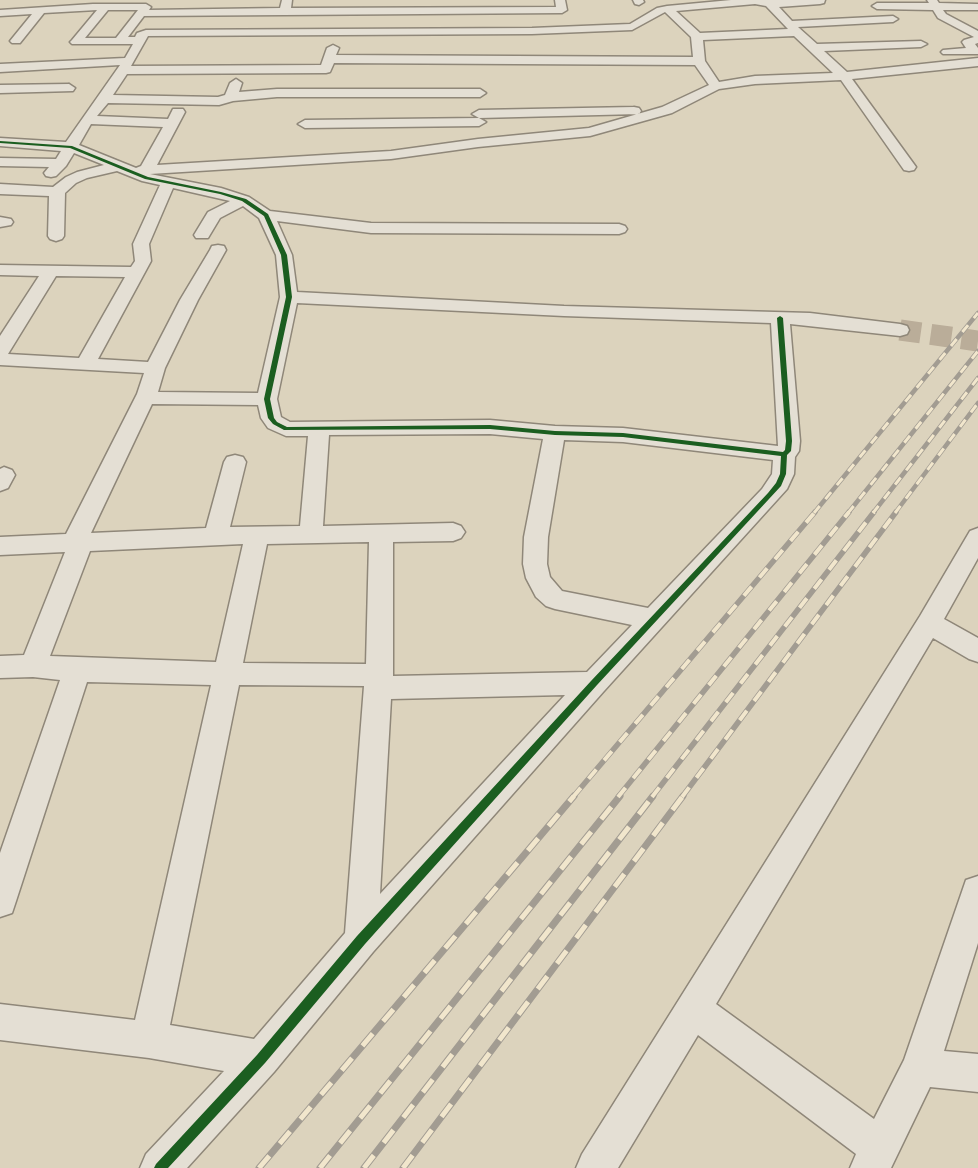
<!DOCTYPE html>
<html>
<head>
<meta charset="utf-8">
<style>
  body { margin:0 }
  canvas { display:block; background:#dcd3bd }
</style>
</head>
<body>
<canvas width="978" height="1168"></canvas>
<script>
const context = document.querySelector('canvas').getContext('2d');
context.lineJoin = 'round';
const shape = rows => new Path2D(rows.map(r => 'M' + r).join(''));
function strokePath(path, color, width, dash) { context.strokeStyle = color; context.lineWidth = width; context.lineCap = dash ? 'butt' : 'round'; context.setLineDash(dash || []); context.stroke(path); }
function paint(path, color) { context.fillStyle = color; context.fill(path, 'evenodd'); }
const streetTunnel = shape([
  [900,330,978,341]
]);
const street = shape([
  [282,0,292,0,291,8,556,7,555,0,565,0,567,10,562,13,144,16,128,37,135,37,137,33,146,30,532,28,630,24,657,8,667,6,731,0,825,0,824,3,820,4,779,7,792,21,893,16,898,19,893,22,798,27,817,44,921,41,927,44,921,47,824,51,847,72,978,58,978,66,852,79,916,167,914,170,909,171,904,170,841,80,755,84,719,89,672,113,590,136,478,147,391,159,150,174,221,188,249,197,270,211,371,223,619,224,625,226,627,229,625,232,619,234,371,233,277,221,292,255,297,292,564,306,810,313,900,324,907,326,909,330,907,334,900,336,790,324,800,441,799,451,795,457,794,474,787,489,604,691,373,952,274,1072,187,1168,140,1168,146,1154,224,1071,149,1058,0,1040,0,1004,135,1020,211,685,87,682,16,901,12,913,0,917,0,853,60,680,33,677,0,678,0,656,24,655,65,552,0,555,0,537,66,534,137,394,144,373,0,365,0,336,39,276,0,275,0,265,131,267,135,261,133,244,160,185,142,181,117,171,87,178,76,183,65,193,64,236,62,239,56,241,50,239,48,236,49,196,0,194,0,184,53,187,66,177,77,172,104,165,74,153,66,166,56,176,51,177,46,176,44,173,49,167,0,166,0,158,56,159,61,151,0,146,0,138,66,142,120,65,0,72,0,64,125,58,133,44,72,44,70,42,72,40,97,10,44,13,20,43,12,43,10,41,32,14,0,16,0,10,93,4,146,4,151,7,149,10,280,8,282,0],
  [755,4,766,6,788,29,700,33,676,11,755,4],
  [108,10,138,10,116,38,85,38,108,10],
  [665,12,691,37,693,57,336,55,339,48,333,45,327,48,321,65,131,66,148,36,532,34,632,30,665,12],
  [794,36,833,73,755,76,719,82,705,61,703,40,794,36],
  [334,63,695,65,709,85,662,107,589,128,478,139,391,151,157,165,185,112,183,109,173,109,168,119,97,116,108,103,219,105,233,101,277,97,480,97,486,93,480,89,277,89,239,92,242,83,236,79,230,83,225,95,218,97,113,95,127,74,326,73,330,72,334,63],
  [91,124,163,127,141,166,136,168,79,145,91,124],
  [173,188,230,201,208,212,194,235,196,238,208,238,220,218,243,206,259,218,276,255,280,297,258,393,158,392,165,368,198,300,226,250,224,246,218,245,212,246,210,250,180,300,148,362,98,359,151,261,149,244,173,188],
  [56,276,125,277,79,358,8,354,56,276],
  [297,303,564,316,771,323,778,446,623,428,555,426,490,420,290,422,281,417,277,399,297,303],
  [152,404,258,405,261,418,268,428,286,436,308,436,300,526,230,527,246,462,243,457,235,455,227,457,224,462,206,528,91,533,152,404],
  [490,434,543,439,524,537,523,564,526,578,536,597,546,606,555,609,632,625,587,672,393,676,393,542,453,541,461,538,465,532,461,526,453,523,323,526,329,435,490,434],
  [564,440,623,442,773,460,772,474,762,489,648,608,562,591,550,577,547,564,548,537,564,440],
  [369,542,366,664,243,663,267,544,369,542],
  [243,544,216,662,50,656,90,551,243,544],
  [239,685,364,686,345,933,254,1039,170,1025,239,685],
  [565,695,380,894,391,699,565,695],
  [633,0,643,0,644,2,639,5,635,4,633,0],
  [927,0,937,0,939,3,978,4,978,10,943,10,946,14,978,31,978,43,975,44,978,48,978,54,943,54,941,52,943,50,966,48,962,42,964,40,974,37,938,18,933,10,877,9,872,6,877,3,929,3,927,0],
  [69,84,75,88,73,91,0,93,0,85,69,84],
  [634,107,639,108,641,111,639,114,479,118,486,122,479,126,305,128,298,124,305,120,479,118,472,114,479,110,634,107],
  [0,217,11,219,13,222,11,225,0,227,0,217],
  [4,467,12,470,15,475,8,488,0,491,0,469,4,467],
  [978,528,978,558,944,619,978,638,978,662,969,659,933,638,716,1004,874,1119,904,1060,966,880,978,876,978,943,944,1051,978,1054,978,1092,930,1087,891,1168,850,1168,856,1154,698,1035,618,1168,576,1168,582,1154,920,616,970,531,978,528]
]);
const railFar2 = shape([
  [814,513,978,313],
  [848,513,978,351],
  [873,513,978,378],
  [895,513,978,403]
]);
const railFar1 = shape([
  [573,797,815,512],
  [618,797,849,512],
  [652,797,874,512],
  [682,797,896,512]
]);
const rail = shape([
  [259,1168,574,796],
  [320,1168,620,796],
  [364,1168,653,796],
  [403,1168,683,796]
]);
const cycleway = shape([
  [0,141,72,146,148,177,221,192,246,199,268,214,287,255,292,297,270,399,274,418,277,422,287,427,490,425,555,431,623,433,783,452,785,450,786,441,777,318,780,316,783,318,792,441,791,451,787,455,786,474,781,486,597,685,365,944,265,1063,168,1168,154,1168,156,1164,257,1055,357,936,591,681,768,493,776,483,780,474,781,456,623,437,555,435,490,429,284,430,273,424,268,418,264,399,286,297,281,255,264,216,242,201,220,194,145,179,70,148,0,143,0,141]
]);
strokePath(streetTunnel, '#baad99', 21, [21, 10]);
strokePath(street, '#8f8779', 3);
paint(street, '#e4dfd4');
strokePath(railFar2, '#a29c92', 4.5);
strokePath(railFar1, '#a29c92', 5.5);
strokePath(rail, '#a29c92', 7);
strokePath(railFar2, '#f1e6cc', 3, [9]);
strokePath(railFar1, '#f1e6cc', 4, [12]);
strokePath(rail, '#f1e6cc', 5, [16]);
paint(cycleway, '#1b5e20');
</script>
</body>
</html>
